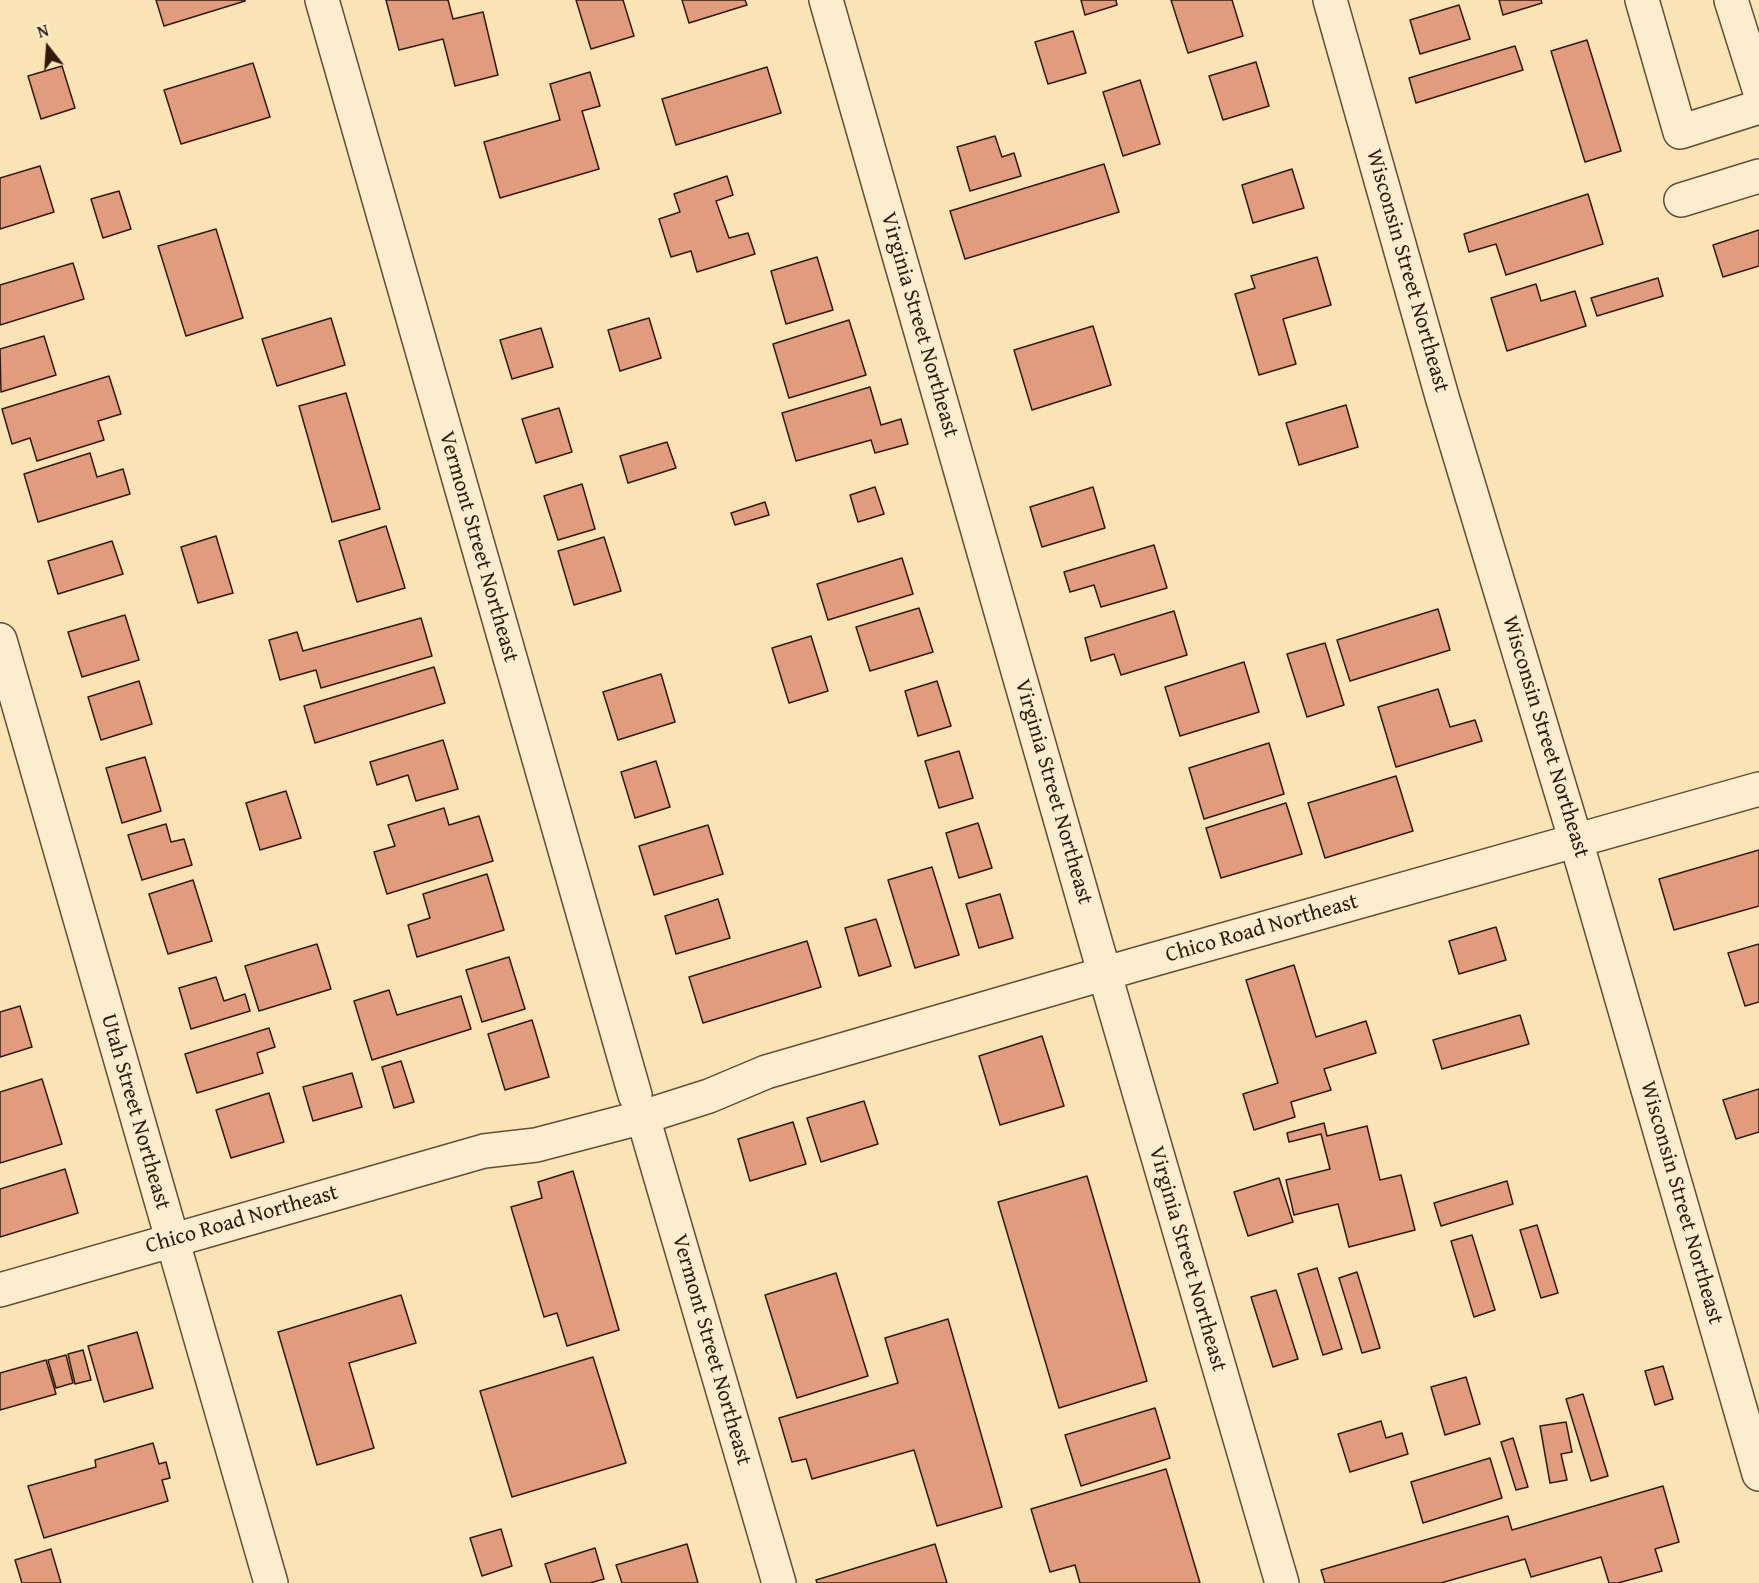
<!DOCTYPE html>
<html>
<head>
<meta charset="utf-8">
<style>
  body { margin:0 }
  #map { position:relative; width:1759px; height:1583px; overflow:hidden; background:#fae4b5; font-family:"Gentium Book Plus",serif }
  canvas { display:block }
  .north { position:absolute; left:18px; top:18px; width:60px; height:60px; -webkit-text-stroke:4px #fcedcf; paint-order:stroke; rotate:343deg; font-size:16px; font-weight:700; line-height:24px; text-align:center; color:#33190d }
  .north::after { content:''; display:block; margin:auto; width:21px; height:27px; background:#33190d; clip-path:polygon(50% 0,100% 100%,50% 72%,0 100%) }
</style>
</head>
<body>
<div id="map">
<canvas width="1759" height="1583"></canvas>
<div class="north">N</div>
</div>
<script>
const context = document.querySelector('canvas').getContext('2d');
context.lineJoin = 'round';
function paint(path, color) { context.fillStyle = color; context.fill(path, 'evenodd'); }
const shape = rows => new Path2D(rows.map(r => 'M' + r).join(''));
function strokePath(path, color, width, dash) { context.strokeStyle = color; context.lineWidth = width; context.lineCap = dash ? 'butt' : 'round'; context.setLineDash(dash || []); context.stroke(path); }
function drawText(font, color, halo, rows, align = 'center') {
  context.font = font + ' "Gentium Book Plus",serif'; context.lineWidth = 4.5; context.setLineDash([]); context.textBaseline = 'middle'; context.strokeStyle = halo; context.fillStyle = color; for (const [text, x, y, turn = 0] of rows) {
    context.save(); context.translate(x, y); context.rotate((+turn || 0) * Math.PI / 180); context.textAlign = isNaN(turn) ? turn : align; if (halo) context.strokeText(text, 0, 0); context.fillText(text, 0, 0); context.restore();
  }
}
const building = shape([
  [156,0,245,0,245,1,164,26,156,0],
  [386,0,448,0,453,19,483,12,498,75,455,86,443,39,399,50,386,0],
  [576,0,623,0,634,36,591,49,576,0],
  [682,0,745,0,747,5,689,23,682,0],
  [1081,0,1116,0,1117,5,1085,15,1081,0],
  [1171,0,1232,0,1243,36,1188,53,1171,0],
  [1499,0,1541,0,1542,3,1503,15,1499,0],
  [1459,5,1470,39,1420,54,1410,20,1459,5],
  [1073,31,1086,73,1048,84,1035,42,1073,31],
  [1587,40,1621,151,1585,162,1551,51,1587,40],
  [1515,46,1523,70,1416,103,1409,78,1515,46],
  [1256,62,1269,106,1223,120,1209,76,1256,62],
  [253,63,270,117,181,144,164,90,253,63],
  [62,66,75,108,41,119,28,76,62,66],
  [767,67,781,113,676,145,662,99,767,67],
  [590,72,600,106,582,111,599,169,500,198,484,142,560,120,550,84,590,72],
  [1140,80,1160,144,1123,156,1103,92,1140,80],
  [995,136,1002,157,1014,153,1021,176,970,191,957,147,995,136],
  [1104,164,1119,212,965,259,950,211,1104,164],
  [40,166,54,212,0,229,0,178,40,166],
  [1292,169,1304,208,1253,223,1242,185,1292,169],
  [727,176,733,195,716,201,729,238,748,233,755,254,697,272,691,251,671,257,659,219,680,212,674,194,727,176],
  [119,191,131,229,103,238,91,199,119,191],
  [1588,194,1603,244,1506,275,1496,244,1469,252,1464,234,1588,194],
  [216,229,243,318,186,336,158,246,216,229],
  [1759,230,1759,266,1723,277,1713,245,1759,230],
  [817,257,833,310,786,324,771,271,817,257],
  [1317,257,1331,305,1283,319,1296,364,1259,375,1235,294,1255,288,1251,276,1317,257],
  [73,263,84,299,0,325,0,285,73,263],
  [1658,278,1663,296,1597,316,1591,298,1658,278],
  [1536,284,1541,301,1575,291,1586,326,1507,351,1491,298,1536,284],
  [331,318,345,365,277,386,262,339,331,318],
  [649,318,661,358,620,371,608,330,649,318],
  [849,320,866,375,789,398,773,344,849,320],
  [1093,326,1111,385,1032,410,1014,350,1093,326],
  [541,328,553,367,512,379,500,340,541,328],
  [44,336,56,375,1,392,0,349,44,336],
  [109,376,121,414,98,421,104,440,37,461,30,438,12,444,2,409,109,376],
  [870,387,881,425,901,419,908,444,875,453,871,440,796,461,782,413,870,387],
  [346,393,380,509,332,522,299,406,346,393],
  [1346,405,1358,447,1299,465,1286,423,1346,405],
  [559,408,572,452,536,463,522,419,559,408],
  [667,442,676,468,628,483,620,456,667,442],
  [90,453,97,477,123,469,130,494,38,522,24,474,90,453],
  [582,484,595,529,558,540,544,496,582,484],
  [875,487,884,514,858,522,850,495,875,487],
  [1093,487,1105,528,1042,547,1030,507,1093,487],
  [765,502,769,515,735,525,731,513,765,502],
  [386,526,405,588,357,602,339,541,386,526],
  [216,536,233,593,198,603,181,547,216,536],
  [604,537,621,591,574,605,558,551,604,537],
  [112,541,123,574,58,594,48,561,112,541],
  [1154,545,1167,588,1101,607,1094,585,1070,592,1064,572,1154,545],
  [902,558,913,594,828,620,817,584,902,558],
  [919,608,933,652,870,671,856,627,919,608],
  [1438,609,1450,650,1350,681,1337,640,1438,609],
  [1174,611,1187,655,1121,675,1114,654,1091,661,1085,638,1174,611],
  [125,615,139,660,82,677,68,632,125,615],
  [421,618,432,656,321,688,316,670,280,680,269,640,297,632,303,651,421,618],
  [811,636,828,691,789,703,772,648,811,636],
  [1325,643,1344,705,1307,717,1287,654,1325,643],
  [1244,662,1259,712,1180,736,1165,687,1244,662],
  [434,667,445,703,315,743,304,706,434,667],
  [661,674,675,722,618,740,603,692,661,674],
  [139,681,152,724,101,740,88,697,139,681],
  [937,681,951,726,918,736,905,691,937,681],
  [1438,689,1450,727,1475,720,1482,741,1396,767,1378,707,1438,689],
  [443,740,458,789,416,801,408,775,377,785,370,762,443,740],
  [1269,743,1284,794,1204,819,1189,768,1269,743],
  [959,751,973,798,939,808,925,761,959,751],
  [145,757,161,811,122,823,106,768,145,757],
  [656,761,670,807,635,818,621,772,656,761],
  [1396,776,1413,831,1325,858,1308,803,1396,776],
  [286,791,301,838,260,850,246,803,286,791],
  [1286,803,1302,854,1221,878,1206,828,1286,803],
  [444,808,449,825,479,816,493,861,387,894,374,852,395,846,388,825,444,808],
  [978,823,992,868,959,878,946,833,978,823],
  [166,824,171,842,184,839,192,865,142,880,128,835,166,824],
  [708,825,723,874,654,895,639,846,708,825],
  [1759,850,1759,906,1674,930,1659,879,1759,850],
  [932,867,959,955,915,968,888,880,932,867],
  [487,874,504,930,417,957,408,925,430,918,423,894,487,874],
  [193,880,212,941,168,954,149,894,193,880],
  [1000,894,1013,938,979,948,966,904,1000,894],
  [718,899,730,938,676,954,665,916,718,899],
  [876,919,891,966,859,976,845,928,876,919],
  [1496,927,1506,960,1459,974,1449,941,1496,927],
  [807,941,821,987,703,1023,689,977,807,941],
  [317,944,331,989,259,1011,245,966,317,944],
  [1759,944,1759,1002,1745,1006,1728,953,1759,944],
  [509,957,525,1009,482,1022,466,970,509,957],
  [1294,965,1316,1037,1366,1021,1376,1053,1324,1069,1331,1090,1291,1102,1295,1117,1254,1130,1243,1094,1278,1083,1246,980,1294,965],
  [216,977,224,1001,245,994,250,1011,191,1029,179,988,216,977],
  [389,990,397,1015,461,996,471,1029,372,1060,354,1001,389,990],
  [20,1006,32,1047,0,1057,0,1012,20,1006],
  [1520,1015,1529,1044,1442,1069,1433,1040,1520,1015],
  [532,1020,549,1077,505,1090,488,1034,532,1020],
  [269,1028,275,1047,257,1053,263,1073,197,1093,185,1054,269,1028],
  [1042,1036,1064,1106,1000,1125,979,1056,1042,1036],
  [401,1061,414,1102,394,1108,382,1067,401,1061],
  [352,1073,362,1107,313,1121,303,1087,352,1073],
  [42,1079,62,1144,0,1163,0,1092,42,1079],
  [1759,1089,1759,1132,1736,1139,1723,1100,1759,1089],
  [269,1093,284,1142,231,1158,216,1110,269,1093],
  [864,1101,878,1144,821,1162,807,1118,864,1101],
  [793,1122,806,1164,750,1181,738,1139,793,1122],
  [1324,1123,1327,1136,1367,1126,1380,1180,1401,1175,1415,1230,1349,1247,1338,1204,1294,1215,1286,1180,1330,1169,1321,1134,1289,1142,1287,1133,1324,1123],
  [65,1169,78,1213,0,1237,0,1189,65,1169],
  [573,1171,619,1330,567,1346,557,1313,544,1317,511,1207,542,1198,538,1182,573,1171],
  [1087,1176,1147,1381,1059,1408,998,1202,1087,1176],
  [1279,1178,1293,1222,1248,1236,1234,1192,1279,1178],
  [1507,1181,1513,1204,1441,1226,1434,1203,1507,1181],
  [1537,1225,1558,1293,1541,1298,1520,1230,1537,1225],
  [1472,1235,1495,1310,1474,1317,1451,1241,1472,1235],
  [1317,1268,1342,1349,1323,1355,1298,1274,1317,1268],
  [1357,1272,1380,1348,1362,1353,1339,1278,1357,1272],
  [836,1273,868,1376,797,1398,765,1295,836,1273],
  [1276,1290,1298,1359,1273,1367,1251,1297,1276,1290],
  [401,1295,416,1343,349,1363,374,1448,317,1465,278,1332,401,1295],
  [948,1319,1002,1507,937,1526,914,1450,812,1479,806,1459,792,1462,779,1418,898,1383,885,1338,948,1319],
  [137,1332,153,1388,104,1402,88,1346,137,1332],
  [83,1350,91,1380,75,1384,68,1354,83,1350],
  [66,1355,73,1383,56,1388,48,1360,66,1355],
  [593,1357,626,1463,512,1497,480,1391,593,1357],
  [46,1360,56,1394,0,1410,0,1373,46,1360],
  [1663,1366,1673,1399,1655,1405,1645,1371,1663,1366],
  [1466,1377,1480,1424,1445,1435,1431,1387,1466,1377],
  [1583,1394,1608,1476,1591,1481,1566,1399,1583,1394],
  [1155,1408,1170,1458,1081,1486,1065,1435,1155,1408],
  [1381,1421,1386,1438,1402,1433,1408,1454,1350,1472,1338,1434,1381,1421],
  [1566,1422,1572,1452,1561,1454,1567,1480,1550,1483,1540,1426,1566,1422],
  [1513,1438,1528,1487,1516,1490,1501,1442,1513,1438],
  [153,1443,159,1464,166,1462,170,1478,162,1480,168,1501,44,1538,28,1486,96,1467,95,1460,153,1443],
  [1490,1458,1502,1498,1423,1523,1411,1482,1490,1458],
  [1166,1469,1200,1583,1080,1583,1075,1565,1050,1572,1031,1509,1166,1469],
  [1663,1486,1679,1542,1655,1549,1662,1571,1618,1583,1609,1583,1601,1557,1531,1577,1525,1559,1441,1583,1325,1583,1321,1570,1508,1516,1512,1530,1663,1486],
  [501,1529,512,1566,482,1576,470,1538,501,1529],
  [687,1544,698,1583,622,1583,616,1565,687,1544],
  [935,1544,947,1583,817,1583,816,1580,935,1544],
  [595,1548,604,1579,590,1583,551,1583,545,1564,595,1548],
  [51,1549,61,1583,22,1583,15,1560,51,1549]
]);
const minor = shape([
  [322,0,635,1095],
  [826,0,1096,944,1282,1583],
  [1330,0,1443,400,1584,868,1759,1474],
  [1642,0,1680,132,1759,107],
  [1731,0,1759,89],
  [1681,200,1759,176],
  [0,640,271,1583],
  [643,1117,779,1583],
  [0,1290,484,1151,536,1145,643,1117,709,1096,766,1072,1134,965,1759,789]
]);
const streetNames = [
  ["Wisconsin Street Northeast",1407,271,74],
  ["Virginia Street Northeast",919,325,74],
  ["Vermont Street Northeast",478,547,74],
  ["Wisconsin Street Northeast",1545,737,73],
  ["Virginia Street Northeast",1053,792,74],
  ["Chico Road Northeast",1262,929,-16],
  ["Utah Street Northeast",135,1112,74],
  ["Wisconsin Street Northeast",1681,1203,74],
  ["Chico Road Northeast",242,1220,-16],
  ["Virginia Street Northeast",1187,1259,74],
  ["Vermont Street Northeast",711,1350,74]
];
paint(building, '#e19c7e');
strokePath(building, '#33190d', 1.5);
strokePath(minor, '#654c37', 36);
strokePath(minor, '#fcedcf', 33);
drawText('22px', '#33190d', '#fcedcf', streetNames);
</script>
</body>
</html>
